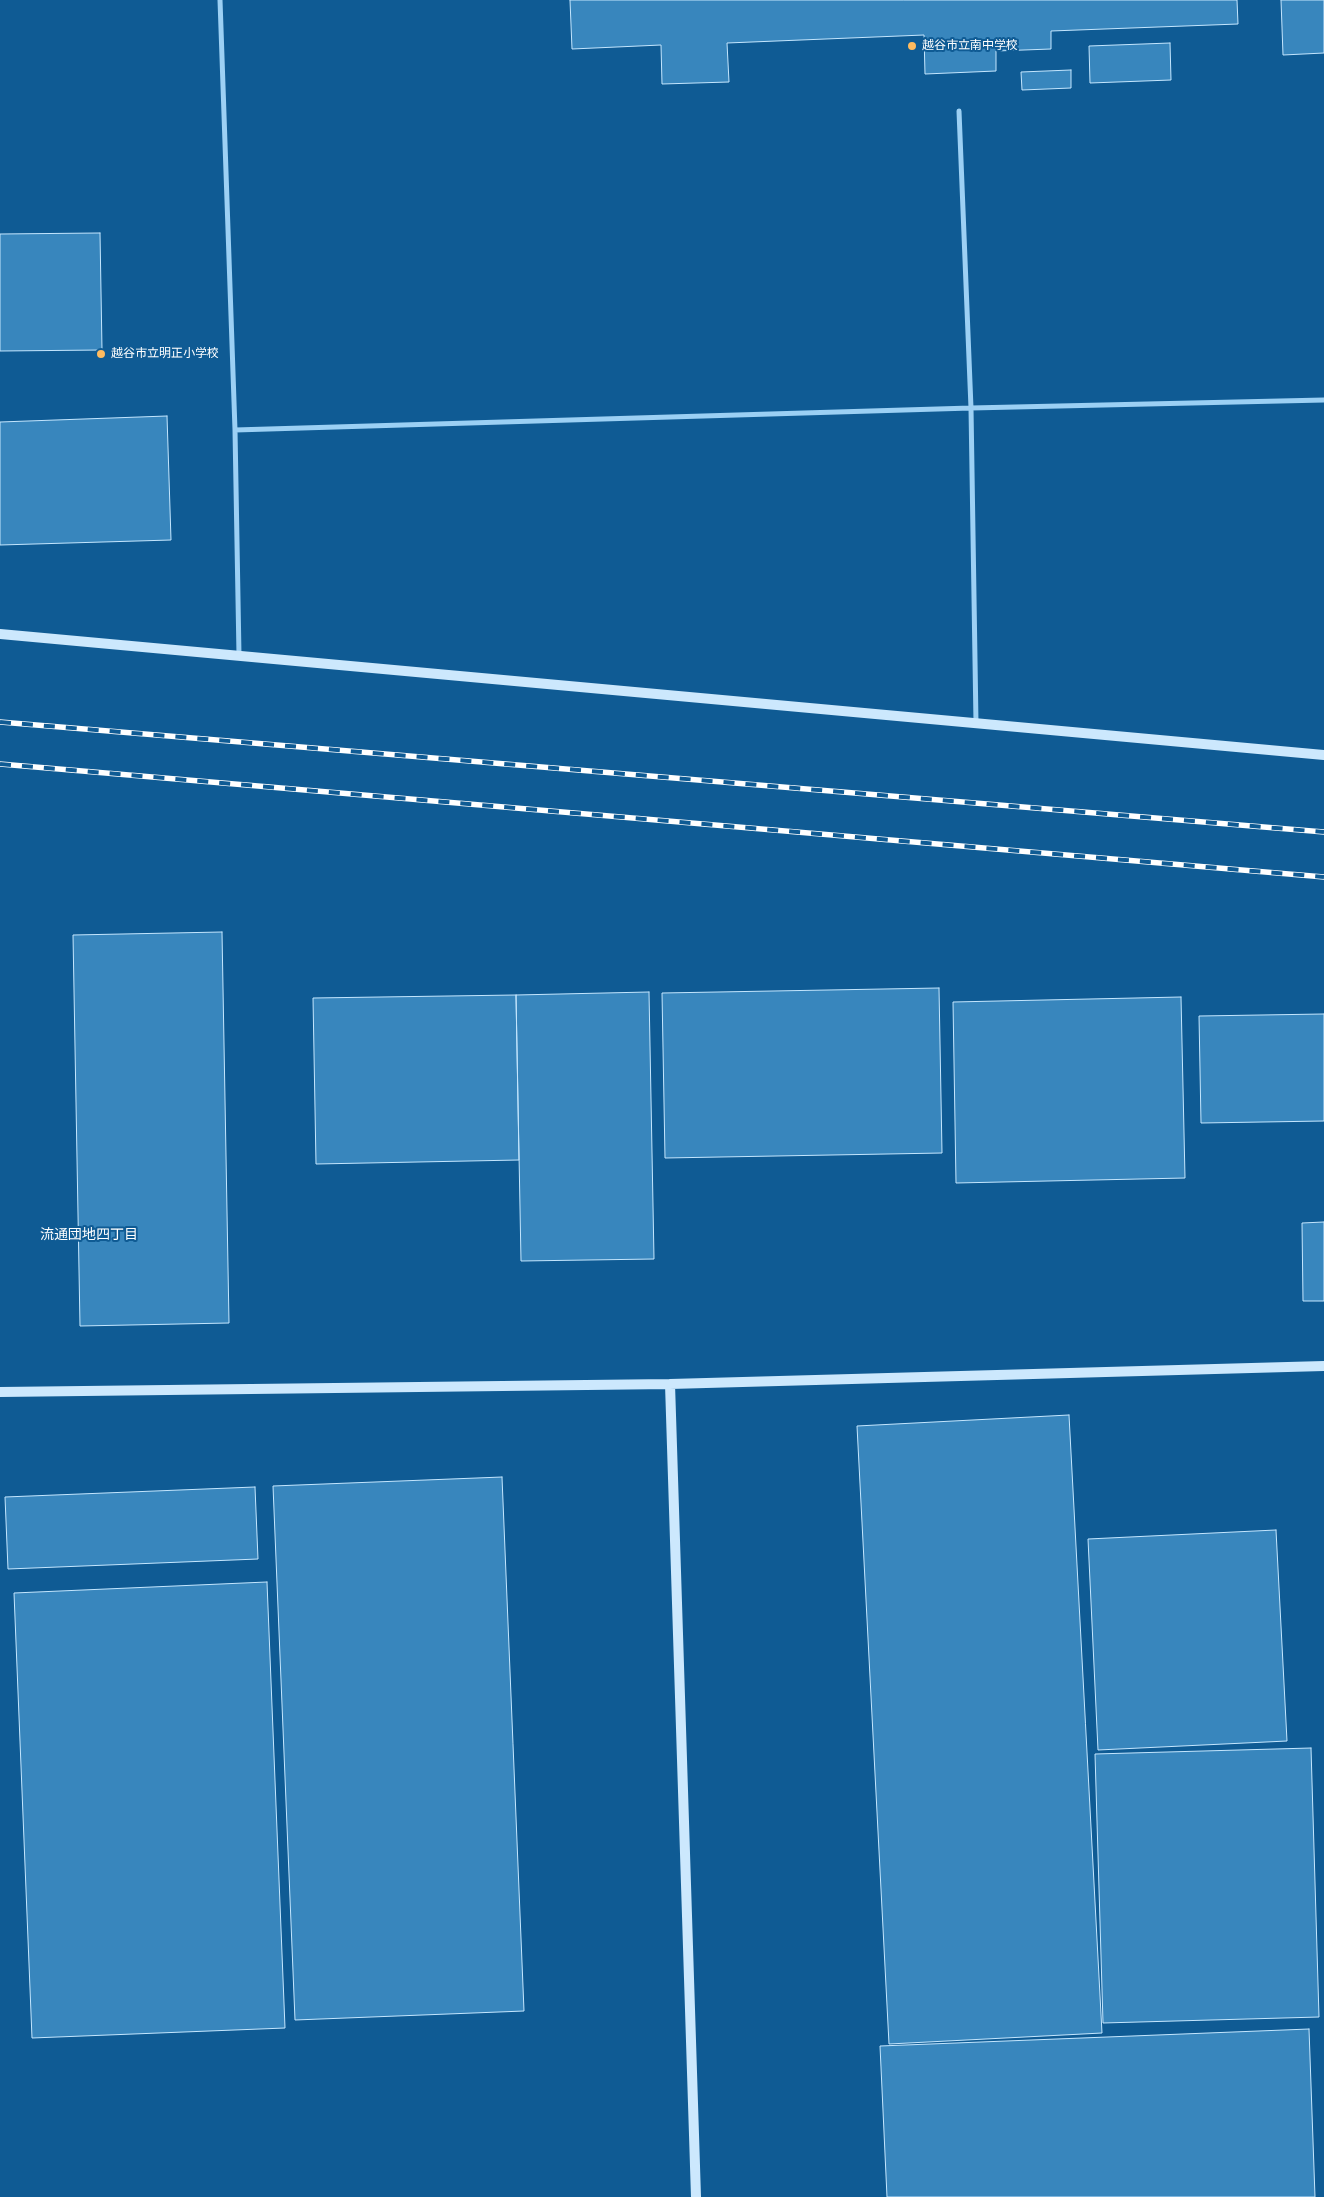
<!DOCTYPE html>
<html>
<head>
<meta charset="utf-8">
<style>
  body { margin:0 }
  canvas { display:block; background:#0f5b94 }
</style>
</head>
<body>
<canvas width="1324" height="2197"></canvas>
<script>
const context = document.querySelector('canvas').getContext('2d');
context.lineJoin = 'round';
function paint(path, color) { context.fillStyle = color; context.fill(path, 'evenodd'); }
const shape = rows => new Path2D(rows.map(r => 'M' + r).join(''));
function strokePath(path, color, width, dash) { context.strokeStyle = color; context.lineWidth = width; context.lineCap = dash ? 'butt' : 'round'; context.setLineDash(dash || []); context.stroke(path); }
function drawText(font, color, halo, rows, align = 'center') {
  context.font = font + ' "Source Sans 3","Noto Sans JP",sans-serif'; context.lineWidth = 4; context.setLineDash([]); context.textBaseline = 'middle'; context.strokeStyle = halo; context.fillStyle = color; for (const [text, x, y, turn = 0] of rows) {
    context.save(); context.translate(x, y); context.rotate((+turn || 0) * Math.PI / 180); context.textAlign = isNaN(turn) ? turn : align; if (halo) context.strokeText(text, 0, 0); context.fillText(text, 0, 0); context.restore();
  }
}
const building = shape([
  [570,0,1237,0,1238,24,1051,31,1051,49,996,51,996,71,925,74,924,35,727,43,729,82,662,84,661,45,572,49,570,0],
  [1281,0,1324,0,1324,53,1283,55,1281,0],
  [1170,43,1171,80,1090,83,1089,46,1170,43],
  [1071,70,1071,88,1022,90,1021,72,1071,70],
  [100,233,102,350,0,351,0,234,100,233],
  [167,416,171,540,0,545,0,422,167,416],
  [222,932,229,1323,80,1326,73,935,222,932],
  [939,988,942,1153,665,1158,662,993,939,988],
  [649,992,654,1259,521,1261,516,995,649,992],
  [516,995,519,1160,316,1164,313,998,516,995],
  [1181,997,1185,1178,956,1183,953,1002,1181,997],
  [1324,1014,1324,1121,1201,1123,1199,1016,1324,1014],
  [1324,1222,1324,1301,1303,1301,1302,1223,1324,1222],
  [1069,1415,1102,2033,889,2044,857,1426,1069,1415],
  [502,1477,524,2011,295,2020,273,1486,502,1477],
  [255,1487,258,1559,8,1569,5,1497,255,1487],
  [1276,1530,1287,1741,1098,1750,1088,1539,1276,1530],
  [267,1582,285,2028,32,2038,14,1593,267,1582],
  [1311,1748,1319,2017,1103,2023,1095,1754,1311,1748],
  [1309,2029,1315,2197,887,2197,880,2046,1309,2029]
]);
const street = shape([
  [220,0,235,430,239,655],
  [959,111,971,408,976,723],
  [235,430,971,408,1324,400]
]);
const secondary = shape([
  [0,634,1324,755],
  [670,1384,696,2197],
  [0,1392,670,1384,1324,1366]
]);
const rail = shape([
  [0,722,1324,832],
  [0,764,1324,877]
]);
const markers = [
  [912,46,5,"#ffbb5f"],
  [101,354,5,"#ffbb5f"]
];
const poiNames = [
  ["越谷市立南中学校",922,46],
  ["越谷市立明正小学校",111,354]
];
const neighbourhoodNames = [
  ["流通団地四丁目",89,1236]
];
paint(building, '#3886bd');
strokePath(building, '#c4e6fe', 1);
strokePath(street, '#9cd0f4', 5);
strokePath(secondary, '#cce8fd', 10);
strokePath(rail, '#fff', 5.5);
strokePath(rail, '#0f5b94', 4, [11]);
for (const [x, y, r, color] of markers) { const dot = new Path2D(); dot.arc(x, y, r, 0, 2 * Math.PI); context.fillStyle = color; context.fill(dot); strokePath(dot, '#0f5b94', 2); }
drawText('12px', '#fff', '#0f5b94', poiNames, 'left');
drawText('14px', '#fff', '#0f5b94', neighbourhoodNames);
</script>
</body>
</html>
